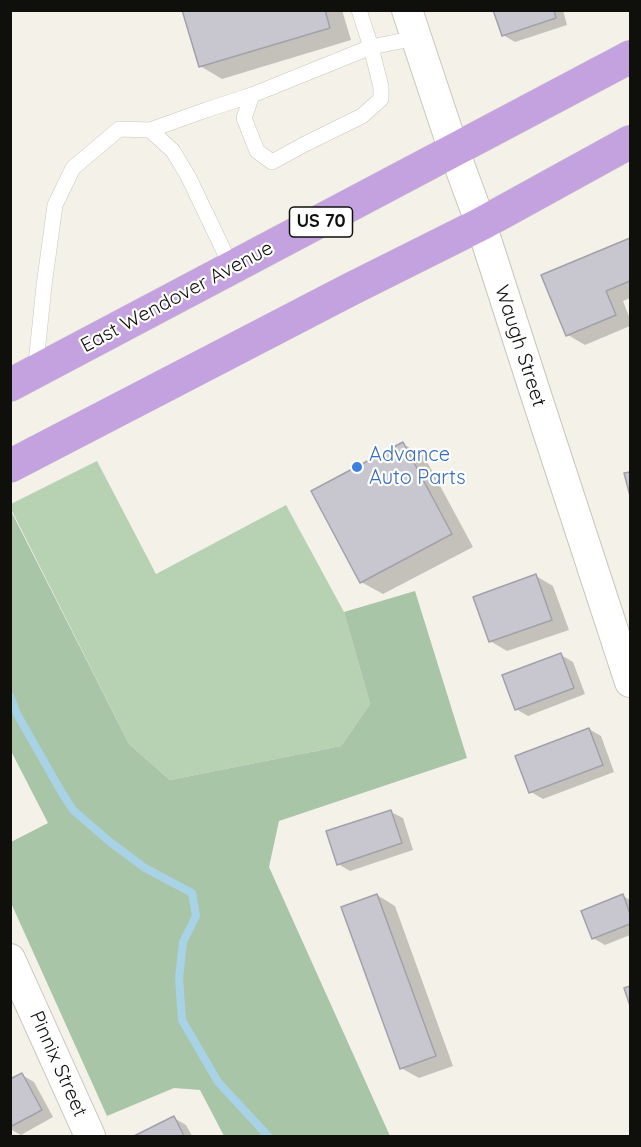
<!DOCTYPE html>
<html>
<head>
<meta charset="utf-8">
<style>
  body { margin:0 }
  #map { position:relative; width:641px; height:1147px; overflow:hidden; background:#f4f2e8; font-family:Quicksand,sans-serif }
  canvas { display:block }
  .frame { position:absolute; inset:0; border:12px solid #0f0f0c; pointer-events:none }
</style>
</head>
<body>
<div id="map">
<canvas width="641" height="1147"></canvas>
<div class="frame"></div>
</div>
<script>
const context = document.querySelector('canvas').getContext('2d');
context.lineJoin = 'round';
function paint(path, color) { context.fillStyle = color; context.fill(path, 'evenodd'); }
const shape = rows => new Path2D(rows.map(r => 'M' + r).join(''));
function strokePath(path, color, width, dash) { context.strokeStyle = color; context.lineWidth = width; context.lineCap = dash ? 'butt' : 'round'; context.setLineDash(dash || []); context.stroke(path); }
function drawText(font, color, halo, rows, align = 'center') {
  context.font = font + ' Quicksand,sans-serif'; context.lineWidth = 4.5; context.setLineDash([]); context.textBaseline = 'middle'; context.strokeStyle = halo; context.fillStyle = color; for (const [text, x, y, turn = 0] of rows) {
    context.save(); context.translate(x, y); context.rotate((+turn || 0) * Math.PI / 180); context.textAlign = isNaN(turn) ? turn : align; if (halo) context.strokeText(text, 0, 0); context.fillText(text, 0, 0); context.restore();
  }
}
const green = shape([
  [97,461,156,574,286,505,344,612,370,704,341,746,170,780,129,744,11,509,11,504]
]);
const forest = shape([
  [10,509,129,744,170,780,341,746,370,704,344,612,415,591,467,758,279,821,269,867,390,1136,224,1136,200,1090,174,1088,107,1116,11,903,11,842,48,823,11,751]
]);
const shadow = shape([
  [183,10,342,10,351,40,222,79,200,66],
  [495,10,563,10,567,25,515,42,503,35],
  [630,240,630,298,623,301,630,319,630,326,585,345,568,335,543,276],
  [403,444,424,456,473,547,383,594,361,582],
  [536,576,553,586,569,630,507,651,490,641],
  [561,655,573,662,585,694,528,716,516,709],
  [589,729,601,736,614,772,543,799,531,792],
  [391,812,403,818,413,850,350,871,338,864],
  [377,895,395,906,453,1066,419,1078,401,1068],
  [623,896,630,900,630,935,605,945,593,938],
  [22,1075,34,1082,53,1117,21,1135,10,1129,10,1081],
  [174,1118,186,1125,192,1136,137,1136]
]);
const stream = shape([
  [10,696,17,714,62,793,73,810,110,842,145,868,192,893,196,916,183,942,179,978,182,1020,218,1082,268,1136]
]);
const building = shape([
  [182,10,325,10,330,28,199,67,182,10],
  [493,10,554,10,556,18,502,36,493,10],
  [630,238,630,281,606,291,616,315,566,336,541,275,630,238],
  [403,442,452,534,360,583,311,491,403,442],
  [630,472,630,496,624,473,630,472],
  [536,574,552,620,489,642,473,597,536,574],
  [561,653,574,688,515,710,502,675,561,653],
  [589,728,603,765,529,793,515,756,589,728],
  [391,810,402,843,337,865,326,831,391,810],
  [377,894,436,1056,400,1069,341,907,377,894],
  [623,894,630,914,630,924,592,939,581,911,623,894],
  [630,986,630,1006,624,988,630,986],
  [22,1073,42,1110,10,1127,10,1079,22,1073],
  [174,1116,184,1136,134,1136,174,1116]
]);
const service = shape([
  [359,10,371,47,381,87,381,99,362,116,305,144,272,162,257,151,244,118,252,95,371,47,416,38],
  [150,130,206,110,252,95],
  [35,373,44,286,55,205,73,168,119,129,150,130,173,151,188,176,232,268]
]);
const minor = shape([
  [407,10,454,151,481,224,535,392,630,682],
  [10,959,90,1136]
]);
const trunk = shape([
  [10,385,630,57],
  [10,466,351,289,481,224,630,142]
]);
const markers = [
  [357,467,6,"#3f7fe0"]
];
const shields = [
  [321,222,63]
];
const shieldNames = [
  ["US 70",321,222]
];
const streetNames = [
  ["East Wendover Avenue",177,297,-28],
  ["Waugh Street",520,346,72],
  ["Pinnix Street",58,1064,66]
];
const shopNames = [
  ["Advance",369,455],
  ["Auto Parts",369,478]
];
paint(green, '#b6d2b3');
paint(forest, '#a9c5a7');
paint(shadow, '#0003');
strokePath(stream, '#a8d3e6', 8);
paint(building, '#c8c6cf');
strokePath(building, '#a2a1aa', 1.5);
strokePath(service, '#c8c6bd', 16);
strokePath(minor, '#c8c6bd', 32);
strokePath(trunk, '#cfcfce', 34);
strokePath(service, '#fff', 15);
strokePath(minor, '#fff', 30);
strokePath(trunk, '#c4a2e0', 33);
for (const [x, y, r, color] of markers) { const dot = new Path2D(); dot.arc(x, y, r, 0, 2 * Math.PI); context.fillStyle = color; context.fill(dot); strokePath(dot, '#fff', 2); }
for (const [x, y, w] of shields) { const box = new Path2D(); box.roundRect(x - w / 2, y - 15, w, 30, 4.5); context.fillStyle = '#fff'; context.fill(box); strokePath(box, '#0f0f0c', 1.5); }
drawText('bold 18px', '#0f0f0c', null, shieldNames);
drawText('20px', '#0f0f0c', '#fff', streetNames);
drawText('20px', '#366cbe', '#fff', shopNames, 'left');
</script>
</body>
</html>
